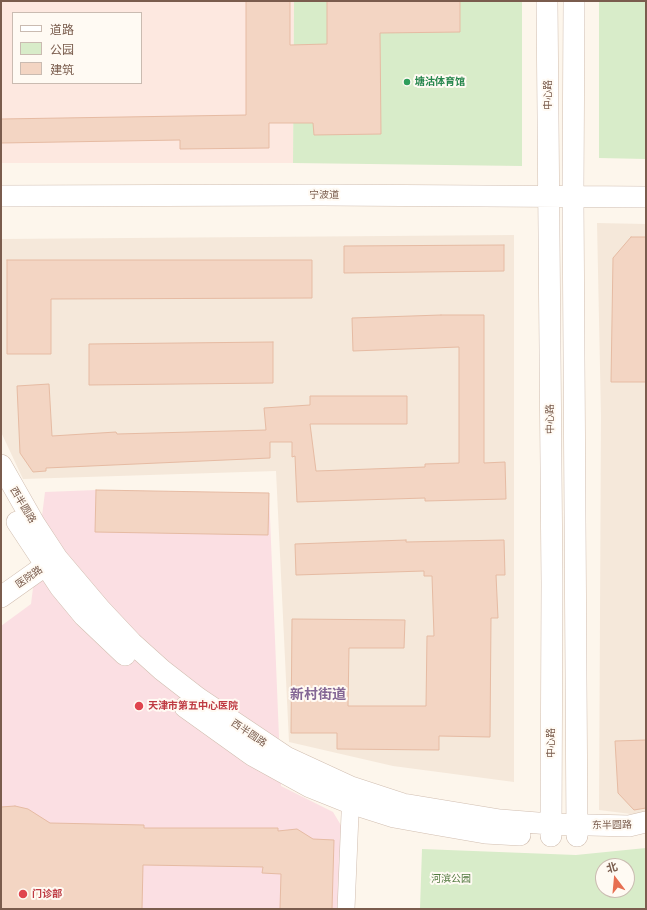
<!DOCTYPE html>
<html>
<head>
<meta charset="utf-8">
<style>
  body { margin:0 }
  #map { position:relative; width:647px; height:910px; overflow:hidden; background:#fdf6ec; font-family:Lato,"Noto Sans SC",sans-serif }
  canvas { display:block }
  .frame { position:absolute; inset:0; border:2px solid #7a5c4d; pointer-events:none }
  .legend { position:absolute; left:12px; top:12px; width:130px; height:72px; box-sizing:border-box; background:#fffaf3; border:1px solid #cabbb1; margin:0; padding:5px 7px; list-style:none; font-size:12px; color:#7a5c4d }
  .legend li { display:flex; align-items:center; gap:8px; height:20px }
  .legend b { width:20px; border:1px solid #cabbb1 }
  .north { position:absolute; left:595px; top:858px; width:40px; height:40px; box-sizing:border-box; background:#fffaf3; border:1px solid #cabbb1; border-radius:50%; rotate:344deg; font-size:11px; font-weight:700; line-height:16px; text-align:center; color:#7a5c4d }
  .north::after { content:''; display:block; margin:auto; width:14px; height:18px; background:#e76f51; clip-path:polygon(50% 0,100% 100%,50% 72%,0 100%) }
</style>
</head>
<body>
<div id="map">
<canvas width="647" height="910"></canvas>
<div class="frame"></div>
<ul class="legend">
<li><b style="height:5px;background:#fff"></b>道路</li>
<li><b style="height:11px;background:#d8ecc9"></b>公园</li>
<li><b style="height:11px;background:#f3d5c3"></b>建筑</li>
</ul>
<div class="north">北</div>
</div>
<script>
const context = document.querySelector('canvas').getContext('2d');
context.lineJoin = 'round';
function paint(path, color) { context.fillStyle = color; context.fill(path, 'evenodd'); }
const shape = rows => new Path2D(rows.map(r => 'M' + r).join(''));
function strokePath(path, color, width, dash) { context.strokeStyle = color; context.lineWidth = width; context.lineCap = dash ? 'butt' : 'round'; context.setLineDash(dash || []); context.stroke(path); }
function drawText(font, color, halo, rows, align = 'center') {
  context.font = font + ' Lato,"Noto Sans SC",sans-serif'; context.lineWidth = 4; context.setLineDash([]); context.textBaseline = 'middle'; context.strokeStyle = halo; context.fillStyle = color; for (const [text, x, y, turn = 0] of rows) {
    context.save(); context.translate(x, y); context.rotate((+turn || 0) * Math.PI / 180); context.textAlign = isNaN(turn) ? turn : align; if (halo) context.strokeText(text, 0, 0); context.fillText(text, 0, 0); context.restore();
  }
}
const residential = shape([
  [597,223,646,224,646,813,631,814,599,810,601,416],
  [514,235,514,782,393,766,289,742,276,471,23,479,1,432,1,239]
]);
const commercial = shape([
  [1,1,294,1,293,163,1,163],
  [13,13,141,13,141,83,13,83]
]);
const medical = shape([
  [96,490,269,493,281,786,333,812,342,827,338,909,1,909,1,626,31,604,45,492]
]);
const green = shape([
  [294,1,522,1,522,166,293,163],
  [599,1,646,1,646,159,599,158],
  [646,848,646,909,420,909,422,849,576,855],
  [603,866,627,866,627,890,603,890]
]);
const building = shape([
  [246,1,290,1,290,45,327,44,327,1,460,1,460,32,380,33,381,134,314,135,313,123,269,123,269,148,180,149,180,140,1,143,1,119,246,115,246,1],
  [631,237,646,237,646,382,611,382,613,258,631,237],
  [504,245,504,271,344,273,344,246,504,245],
  [7,260,312,260,312,298,51,299,51,354,7,354,7,260],
  [441,315,484,315,484,463,505,462,506,499,425,501,425,498,297,502,295,456,292,457,292,442,270,442,270,458,46,468,46,471,33,472,20,453,17,386,49,384,52,436,116,432,117,434,266,430,264,408,310,405,310,396,407,396,407,424,310,424,316,471,425,467,425,464,459,463,459,347,353,351,352,318,441,315],
  [273,342,273,383,89,385,89,344,273,342],
  [96,490,269,493,268,535,95,532,96,490],
  [406,540,406,542,504,540,505,575,496,575,498,618,491,618,490,737,439,736,439,750,337,749,337,733,291,733,292,619,405,620,404,648,349,648,348,706,426,706,427,636,434,636,432,576,424,576,424,571,296,575,295,544,406,540],
  [646,740,646,808,634,810,618,793,615,741,646,740],
  [15,806,28,809,50,823,144,825,144,828,278,828,278,831,297,829,313,839,334,840,332,909,280,909,281,874,262,873,263,867,143,865,142,909,1,909,1,807,15,806]
]);
const minor = shape([
  [346,909,351,791]
]);
const tertiary = shape([
  [547,1,552,584,551,836],
  [574,1,573,197,577,836],
  [1,196,321,195,646,197],
  [1,465,34,523,57,558,101,610,132,643,162,670,198,698,286,757,351,787,403,804,500,820,550,824,629,826,646,822],
  [17,522,60,587,84,616,125,655],
  [1,597,56,558],
  [185,707,252,755,310,787,350,803,394,817,433,824,485,833,520,835]
]);
const markers = [
  [407,82,4,"#2e9e5b"],
  [139,706,5,"#e0444e"],
  [23,894,5,"#e0444e"]
];
const leisureNames = [
  ["塘沽体育馆",415,82]
];
const streetNames = [
  ["中心路",548,95,-90],
  ["宁波道",324,195],
  ["中心路",550,419,-91],
  ["西半圆路",23,505,59],
  ["医院路",29,577,-35],
  ["西半圆路",249,733,34],
  ["中心路",551,743,-90],
  ["东半圆路",612,825,-1]
];
const healthNames = [
  ["天津市第五中心医院",148,706],
  ["门诊部",32,894]
];
const parkNames = [
  ["河滨公园",451,879]
];
const districtNames = [
  ["新村街道",318,694]
];
paint(residential, '#f5e8da');
paint(commercial, '#fde8e0');
paint(medical, '#fbdfe3');
paint(green, '#d8ecc9');
paint(building, '#f3d5c3');
strokePath(building, '#e6bba3', 1);
strokePath(minor, '#d1beb0', 18);
strokePath(tertiary, '#d1beb0', 22);
strokePath(minor, '#fff', 17);
strokePath(tertiary, '#fff', 21);
for (const [x, y, r, color] of markers) { const dot = new Path2D(); dot.arc(x, y, r, 0, 2 * Math.PI); context.fillStyle = color; context.fill(dot); strokePath(dot, '#fffaf3', 1.5); }
drawText('bold 10px', '#27864d', '#fffaf3', leisureNames, 'left');
drawText('10px', '#7a5c4d', '#fffaf3', streetNames);
drawText('bold 10px', '#be3a42', '#fffaf3', healthNames, 'left');
drawText('10px', '#537a41', '#fffaf3', parkNames);
drawText('bold 14px', '#846695', '#fffaf3', districtNames);
</script>
</body>
</html>
